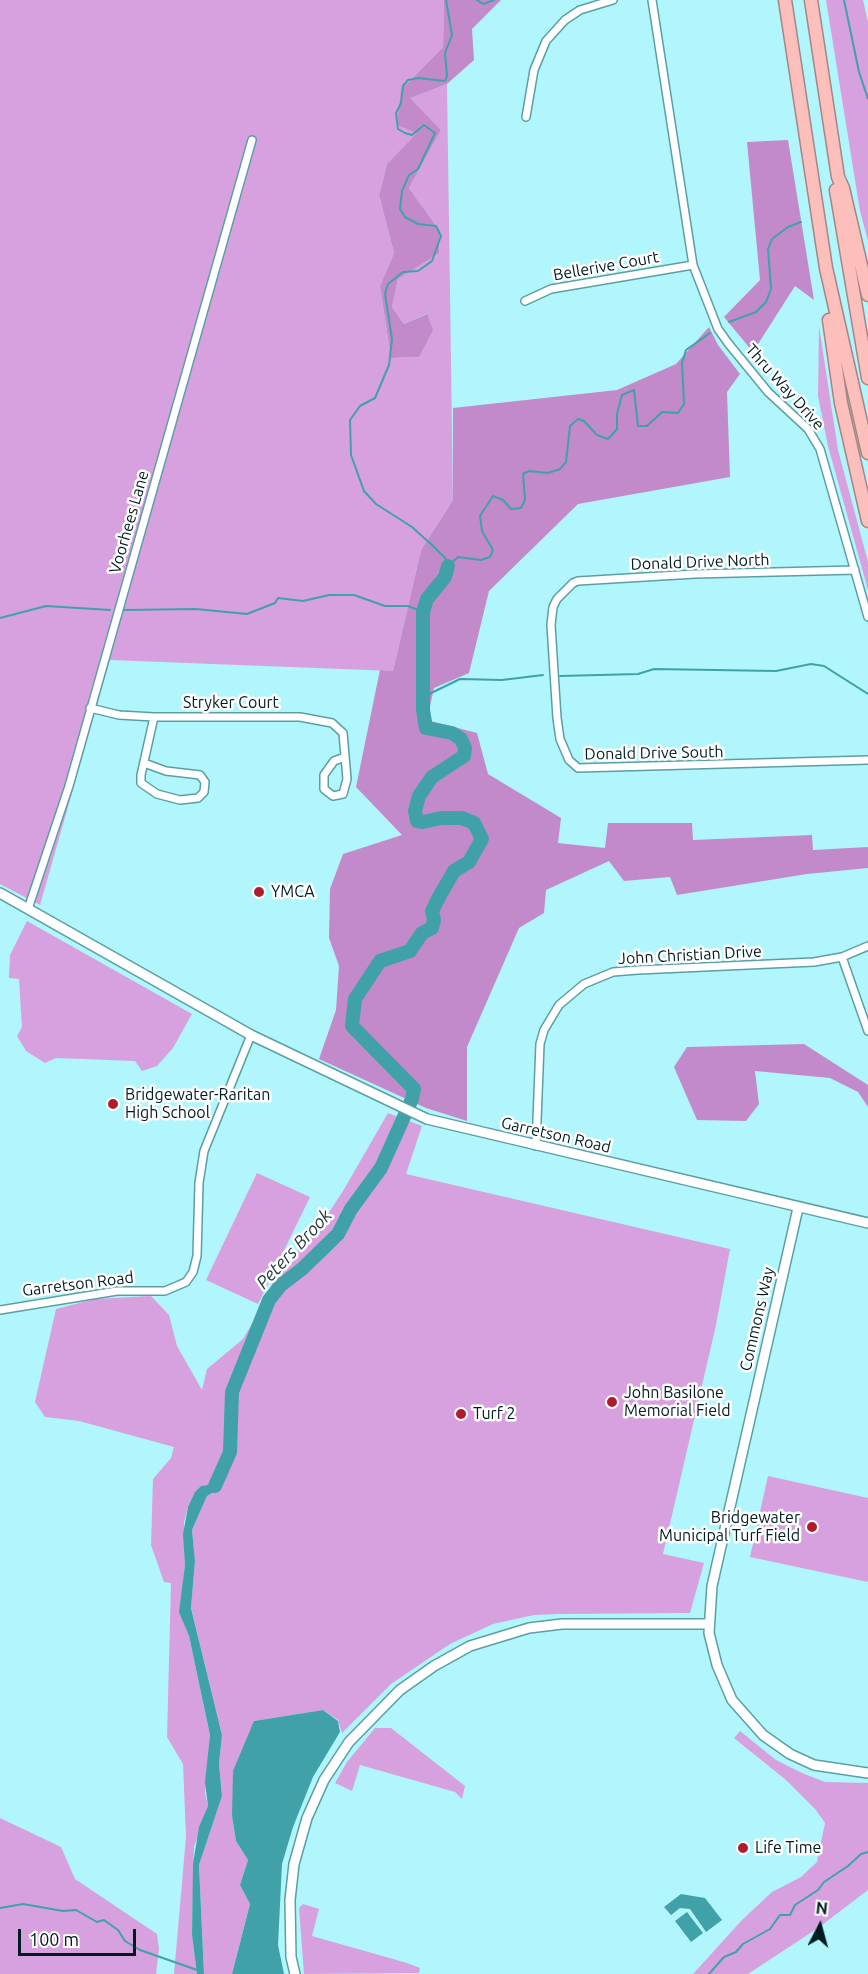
<!DOCTYPE html>
<html>
<head>
<meta charset="utf-8">
<style>
  body { margin:0 }
  #map { position:relative; width:868px; height:1974px; overflow:hidden; background:#b0f6fc; font-family:Ubuntu,sans-serif }
  canvas { display:block }
  .north { position:absolute; left:790px; top:1896px; width:60px; height:60px; -webkit-text-stroke:4px #fff; paint-order:stroke; rotate:6deg; font-size:16px; font-weight:700; line-height:24px; text-align:center; color:#001c1f }
  .north::after { content:''; display:block; margin:auto; width:21px; height:27px; background:#001c1f; clip-path:polygon(50% 0,100% 100%,50% 72%,0 100%) }
  .scale { position:absolute; left:18px; top:1929px; width:118px; height:27px; box-sizing:border-box; border:3px solid #001c1f; border-top:0; padding-left:8px; font-size:18px; line-height:21px; white-space:nowrap; color:#001c1f; -webkit-text-stroke:4px #fff; paint-order:stroke }
</style>
</head>
<body>
<div id="map">
<canvas width="868" height="1974"></canvas>
<div class="north">N</div>
<div class="scale">100 m</div>
</div>
<script>
const context = document.querySelector('canvas').getContext('2d');
context.lineJoin = 'round';
function paint(path, color) { context.fillStyle = color; context.fill(path, 'evenodd'); }
const shape = rows => new Path2D(rows.map(r => 'M' + r).join(''));
function strokePath(path, color, width, dash) { context.strokeStyle = color; context.lineWidth = width; context.lineCap = dash ? 'butt' : 'round'; context.setLineDash(dash || []); context.stroke(path); }
function drawText(font, color, halo, rows, align = 'center') {
  context.font = font + ' Ubuntu,sans-serif'; context.lineWidth = 5; context.setLineDash([]); context.textBaseline = 'middle'; context.strokeStyle = halo; context.fillStyle = color; for (const [text, x, y, turn = 0] of rows) {
    context.save(); context.translate(x, y); context.rotate((+turn || 0) * Math.PI / 180); context.textAlign = isNaN(turn) ? turn : align; if (halo) context.strokeText(text, 0, 0); context.fillText(text, 0, 0); context.restore();
  }
}
const green = shape([
  [0,0,444,0,443,47,401,90,418,133,387,164,379,195,394,253,380,286,391,358,419,357,426,314,404,324,392,307,398,279,439,252,440,231,409,188,441,130,409,98,447,84,453,500,421,550,393,671,110,660,40,905,0,884],
  [826,0,863,0,868,22,868,241,860,211],
  [819,326,838,450,868,562,868,590,828,446,818,396],
  [27,921,192,1014,173,1048,157,1066,142,1071,135,1061,56,1058,45,1063,26,1051,17,1036,22,1027,19,979,9,978,10,955],
  [388,1113,422,1126,406,1174,730,1249,716,1325,663,1554,704,1563,690,1613,559,1614,534,1615,493,1624,450,1644,391,1684,342,1733,338,1720,323,1710,254,1721,232,1816,236,1841,248,1860,240,1885,250,1904,232,1974,204,1974,199,1865,222,1796,219,1764,222,1735,191,1607,195,1561,192,1530,207,1496,223,1477,221,1472,213,1484,201,1486,188,1507,184,1522,185,1565,180,1612,189,1636,210,1735,205,1793,208,1806,194,1847,192,1935,197,1974,174,1974,186,1837,183,1764,167,1737,171,1583,164,1582,151,1545,153,1479,171,1458,174,1447,79,1421,45,1417,35,1402,56,1309,95,1299,151,1296,169,1315,177,1346,202,1390,207,1369,243,1339,263,1305,278,1270,318,1229,343,1191],
  [257,1173,310,1197,258,1304,206,1280],
  [768,1476,868,1498,868,1582,750,1557],
  [375,1728,391,1728,465,1786,462,1799,455,1792,360,1765,352,1791,335,1783,347,1762],
  [740,1731,776,1760,802,1773,825,1782,868,1783,868,1890,818,1928,748,1974,693,1974,741,1921,772,1892,801,1877,817,1862,825,1823,816,1810,786,1780,734,1738],
  [0,1818,61,1847,75,1879,157,1934,159,1949,156,1974,0,1974],
  [303,1904,319,1909,312,1936,407,1963,420,1968,419,1973,304,1974,299,1908]
]);
const forest = shape([
  [444,0,501,0,472,29,474,60,447,84,410,98,441,130,409,188,440,231,439,253,398,279,392,307,404,324,427,314,433,330,419,357,391,358,380,286,394,253,379,195,387,164,417,133,397,125,401,90,443,47],
  [788,140,814,300,795,286,753,352,724,317,760,280,747,142],
  [709,327,718,345,740,374,727,392,730,477,578,504,489,591,469,673,434,688,427,720,477,733,488,774,561,818,558,843,605,848,608,823,692,823,693,840,812,835,813,850,868,847,868,868,807,874,677,895,670,877,624,881,609,861,546,890,544,913,519,928,467,1047,467,1121,426,1108,319,1059,336,1010,339,966,329,938,330,889,343,854,402,835,356,787,380,670,393,671,421,550,453,500,453,408,617,390,676,364],
  [804,1044,868,1085,868,1107,858,1092,830,1078,755,1071,759,1104,746,1121,697,1120,674,1067,687,1047]
]);
const water = shape([
  [221,1470,223,1477,220,1488,207,1496,192,1530,195,1561,191,1608,222,1735,219,1764,222,1796,199,1865,204,1974,197,1974,192,1935,193,1864,199,1827,208,1806,205,1782,210,1735,189,1636,179,1612,185,1565,183,1534,188,1507,195,1492,201,1486,213,1484],
  [323,1710,338,1721,340,1732,313,1777,293,1827,282,1864,278,1945,284,1974,232,1974,250,1904,240,1885,248,1860,236,1841,232,1816,233,1771,254,1721],
  [681,1894,705,1898,722,1920,706,1932,690,1909,680,1908,671,1915,664,1907],
  [687,1912,703,1933,691,1942,675,1921]
]);
const stream = shape([
  [446,0,452,35,445,53,447,76,445,81,418,78,408,80,403,86,401,103,396,113,398,129,405,133,412,135,424,125,435,133,418,169,409,175,402,191,400,209,405,217,418,224,436,226,441,236,432,261,418,271,403,272,388,284,385,294,392,339,389,365,375,398,360,406,350,420,351,455,364,491,376,504,412,527,432,545,445,558,448,566,458,557,481,560,490,557,493,550,482,531,480,516,493,496,503,500,511,509,521,508,525,500,523,474,529,471,548,473,560,469,566,462,570,426,578,419,584,421,597,435,608,439,617,429,617,414,622,395,634,390,638,426,647,426,662,412,678,413,684,404,682,363,686,350,710,333],
  [477,0,483,4,494,0],
  [844,0,859,72,868,99],
  [729,322,756,312,766,302,771,289,768,249,772,239,788,227,801,222],
  [124,610,196,609,247,614,275,603,278,598,303,601,329,595,354,595,385,606,408,606,423,612],
  [0,618,46,606,110,610],
  [560,676,638,674,654,669,776,671,811,664,824,666,868,694],
  [423,697,460,679,502,680,543,675],
  [0,1908,23,1904,63,1911,76,1910,97,1922,104,1920,118,1930,125,1941,140,1950,200,1971],
  [709,1974,724,1957,736,1952,743,1944,770,1929,780,1915,790,1915,795,1905,818,1890,824,1882,848,1866,861,1854,868,1852]
]);
const river = shape([
  [215,1486,230,1452,232,1392,269,1300,281,1285,302,1269,338,1234,351,1209,381,1168,412,1099,414,1089,352,1026,355,999,380,961,410,951,422,933,432,928,434,920,432,911,439,897,454,871,469,862,482,839,474,823,462,818,441,818,423,822,417,821,415,811,419,796,432,777,464,756,465,748,461,739,452,733,426,728,423,710,423,612,427,599,445,577,448,566]
]);
const street = shape([
  [652,0,693,265,718,329,728,343,768,392,808,429,820,449,868,617],
  [526,117,534,70,546,41,565,20,580,10,613,0],
  [525,301,551,289,693,265],
  [855,570,695,574,578,581,573,583,557,599,553,607,551,625,557,718,560,739,569,760,578,768,868,760],
  [90,708,119,715,154,717,300,717,332,723,343,733,347,779,343,794,333,796,324,789,324,775,334,761,345,757],
  [144,763,166,771,200,775,205,782,204,792,198,798,180,800,157,794,141,783,141,775,154,717],
  [28,909,69,786,252,140],
  [842,957,868,1031],
  [536,1146,540,1044,544,1030,559,1005,584,984,613,972,638,970,814,962,842,957,868,946],
  [0,1310,117,1291,165,1291,186,1282,193,1272,197,1256,199,1183,204,1151,251,1035]
]);
const secondary = shape([
  [0,893,251,1035,427,1119,868,1223],
  [798,1208,712,1586,709,1633,717,1665,732,1700,763,1735,790,1754,814,1765,868,1773],
  [295,1974,291,1957,290,1900,294,1864,307,1818,324,1780,349,1742,400,1690,434,1666,470,1646,529,1628,562,1624,708,1624]
]);
const highway = shape([
  [785,0,826,268,868,453],
  [811,0,838,177,843,188,868,295],
  [836,190,868,378],
  [829,320,841,403,868,521]
]);
const markers = [
  [259,892,6,"#af1c2c"],
  [113,1104,6,"#af1c2c"],
  [612,1402,6,"#af1c2c"],
  [461,1414,6,"#af1c2c"],
  [812,1527,6,"#af1c2c"],
  [743,1848,6,"#af1c2c"]
];
const streetNames = [
  ["Bellerive Court",606,266,-10],
  ["Thru Way Drive",785,387,48],
  ["Voorhees Lane",129,522,-74],
  ["Donald Drive North",700,562,-2],
  ["Stryker Court",231,703],
  ["Donald Drive South",654,753,-1],
  ["John Christian Drive",690,955,-3],
  ["Garretson Road",556,1135,13],
  ["Garretson Road",78,1284,-7],
  ["Commons Way",757,1319,-77]
];
const poiNames = [
  ["YMCA",271,892],
  ["Bridgewater-Raritan",125,1095],
  ["High School",125,1113],
  ["John Basilone",624,1393],
  ["Memorial Field",624,1411],
  ["Turf 2",473,1414],
  ["Bridgewater",800,1518,"right"],
  ["Municipal Turf Field",800,1536,"right"],
  ["Life Time",755,1848]
];
const waterNames = [
  ["Peters Brook",294,1249,-47]
];
paint(green, '#d7a1df');
paint(forest, '#c38acb');
paint(water, '#41a1a9');
strokePath(stream, '#41a1a9', 2);
strokePath(river, '#41a1a9', 14);
strokePath(street, '#5b9fa5', 10);
strokePath(secondary, '#5b9fa5', 12);
strokePath(highway, '#a48684', 15);
strokePath(street, '#fff', 7);
strokePath(secondary, '#fff', 9);
strokePath(highway, '#fdbfbb', 12);
for (const [x, y, r, color] of markers) { const dot = new Path2D(); dot.arc(x, y, r, 0, 2 * Math.PI); context.fillStyle = color; context.fill(dot); strokePath(dot, '#fff', 2); }
drawText('16px', '#001c1f', '#fff', streetNames);
drawText('16px', '#001c1f', '#fff', poiNames, 'left');
drawText('italic 18px', '#1f3637', '#fff', waterNames);
</script>
</body>
</html>
